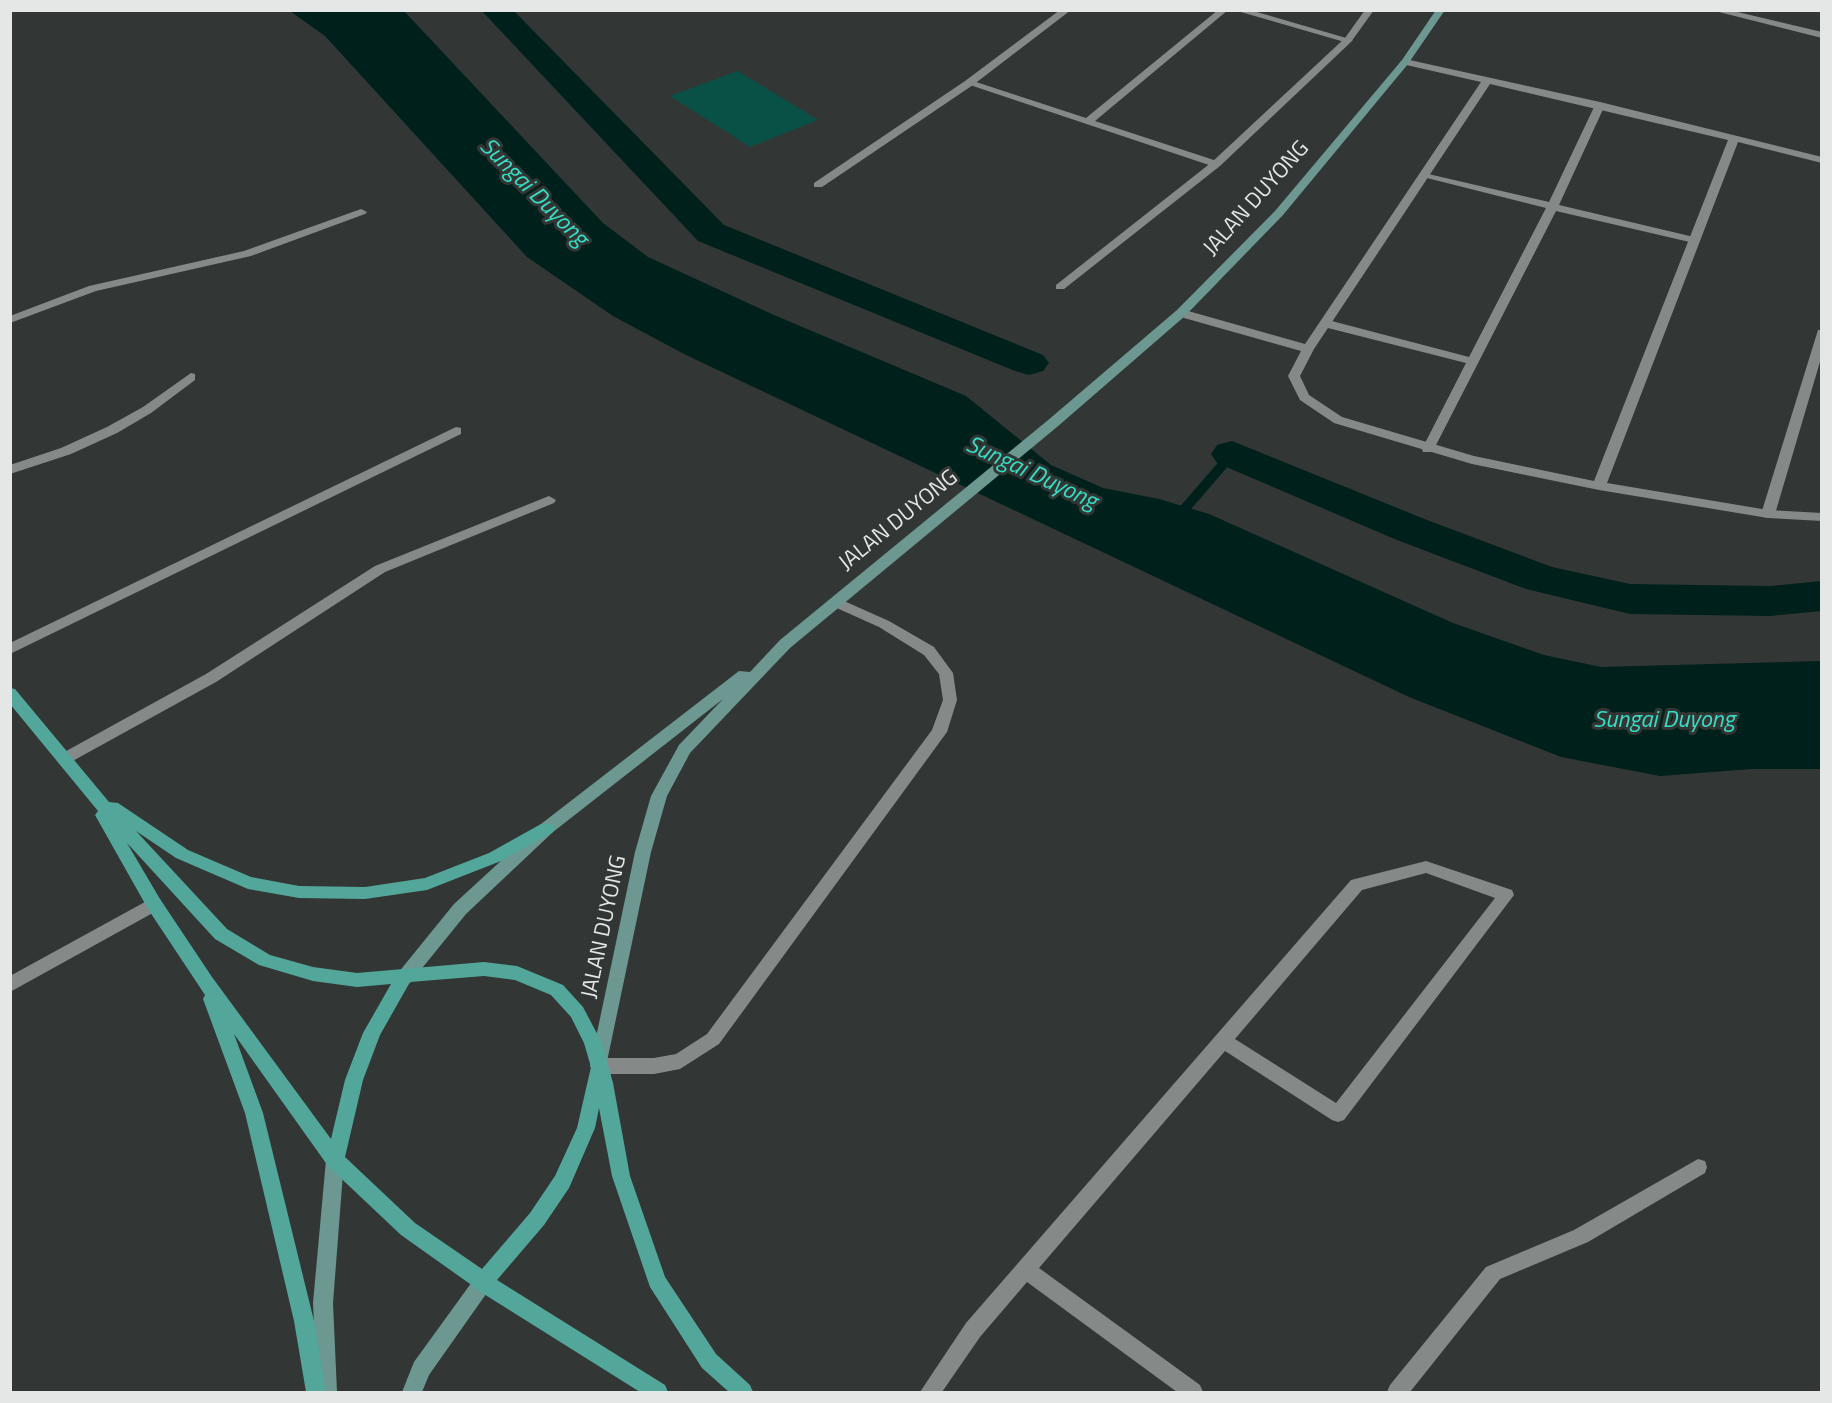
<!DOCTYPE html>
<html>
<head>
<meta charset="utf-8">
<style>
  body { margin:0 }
  #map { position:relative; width:1832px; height:1403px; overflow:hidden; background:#323735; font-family:"Titillium Web",sans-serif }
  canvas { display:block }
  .frame { position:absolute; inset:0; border:12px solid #e4e7e6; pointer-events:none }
</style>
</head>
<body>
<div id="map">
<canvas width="1832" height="1403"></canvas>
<div class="frame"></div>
</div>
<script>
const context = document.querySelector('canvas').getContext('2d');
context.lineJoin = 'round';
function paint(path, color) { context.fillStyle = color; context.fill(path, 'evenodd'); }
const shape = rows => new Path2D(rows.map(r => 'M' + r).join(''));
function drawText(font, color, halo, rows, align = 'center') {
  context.font = font + ' "Titillium Web",sans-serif'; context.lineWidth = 6; context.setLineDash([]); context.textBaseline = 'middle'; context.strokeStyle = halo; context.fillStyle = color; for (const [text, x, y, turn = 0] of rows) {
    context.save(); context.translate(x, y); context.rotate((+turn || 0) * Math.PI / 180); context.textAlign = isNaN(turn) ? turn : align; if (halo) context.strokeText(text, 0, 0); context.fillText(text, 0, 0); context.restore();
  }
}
const green = shape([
  [738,71,818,120,750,147,670,96]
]);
const water = shape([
  [290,11,404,11,603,223,648,257,774,315,966,396,1051,465,1103,488,1159,499,1209,514,1453,623,1544,655,1601,667,1821,661,1821,769,1752,769,1660,776,1561,757,1409,697,686,355,613,316,527,257,325,36]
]);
const stream = shape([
  [1232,450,1238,454,1236,457,1179,523,1171,523,1169,520,1171,517,1228,451,1232,450]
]);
const canal = shape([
  [481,10,513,10,724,225,1043,355,1049,363,1043,371,1029,375,1015,371,698,241,481,10],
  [1232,441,1427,520,1552,567,1630,584,1770,586,1822,581,1822,611,1770,616,1630,614,1526,589,1397,540,1217,463,1211,454,1217,445,1232,441]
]);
const lane = shape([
  [1218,10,1228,10,1095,121,1220,162,1220,166,1212,166,964,83,973,81,1086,118,1218,10],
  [1234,10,1250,10,1353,40,1348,43,1234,10],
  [1600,102,1605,105,1559,205,1698,238,1700,240,1694,243,1556,211,1434,449,1433,452,1423,452,1422,449,1466,363,1324,327,1322,324,1328,320,1469,357,1546,208,1419,176,1424,173,1549,202,1595,105,1600,102],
  [1818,330,1822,330,1822,355,1775,514,1768,518,1763,517,1761,514,1818,330],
  [456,427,461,428,461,434,10,654,10,643,456,427],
  [1426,861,1512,890,1514,895,1344,1120,1338,1122,1332,1120,1225,1051,1039,1268,1200,1385,1203,1392,1177,1392,1027,1282,980,1337,942,1392,920,1392,966,1323,1351,880,1426,861],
  [1426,873,1495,898,1336,1103,1235,1039,1362,890,1426,873]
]);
const street = shape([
  [1060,10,1071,10,973,85,822,187,814,187,814,183,965,81,1060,10],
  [1365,10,1374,10,1351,42,1220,166,1064,289,1056,289,1056,285,1212,162,1345,38,1365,10],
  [1711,10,1729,10,1822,32,1822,38,1711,10],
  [1405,59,1600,102,1822,157,1822,163,1738,142,1607,483,1768,510,1822,513,1822,521,1768,518,1599,490,1472,464,1334,423,1300,400,1288,376,1301,351,1177,316,1175,313,1181,309,1305,344,1481,82,1402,64,1400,62,1405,59],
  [1490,84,1728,140,1594,481,1474,456,1342,417,1309,395,1300,376,1314,349,1490,84],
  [361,209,367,212,365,214,251,256,96,291,10,323,10,316,89,286,244,251,361,209],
  [191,373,195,374,195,380,151,413,117,433,71,454,10,474,10,465,61,448,107,427,143,407,191,373],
  [549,496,556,500,554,503,385,572,216,682,69,763,64,765,59,763,56,759,59,755,206,674,375,566,549,496],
  [835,597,889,621,934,647,953,673,957,700,947,732,719,1044,680,1069,654,1074,599,1074,593,1071,590,1066,593,1061,599,1058,654,1058,676,1054,707,1034,932,730,943,700,939,674,924,655,879,627,830,605,828,602,835,597],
  [154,897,160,899,162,904,160,909,10,992,10,976,154,897],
  [1698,1159,1705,1161,1707,1167,1705,1173,1588,1242,1500,1279,1410,1392,1387,1392,1390,1385,1486,1267,1574,1230,1698,1159]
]);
const secondary = shape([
  [1436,10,1445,10,1408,64,1283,215,1185,316,1057,427,790,648,690,753,667,796,651,852,605,1071,599,1074,593,1071,590,1066,635,852,651,796,679,745,723,699,553,832,466,914,410,983,404,985,398,983,395,978,398,973,454,904,541,824,739,671,750,672,780,640,1047,421,1177,310,1275,211,1402,60,1436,10],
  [335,1152,342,1154,344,1160,333,1303,337,1392,317,1392,313,1303,326,1160,328,1154,335,1152],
  [484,1272,491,1275,494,1281,491,1287,429,1375,422,1392,402,1392,414,1362,477,1275,484,1272]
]);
const primary = shape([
  [10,688,15,689,109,802,118,803,188,850,251,877,299,886,365,887,425,878,489,853,541,824,553,824,555,828,553,832,501,861,427,890,365,899,299,898,248,889,176,858,136,831,227,929,270,955,313,967,357,973,484,962,517,966,563,985,583,1007,602,1043,613,1083,630,1176,665,1277,716,1354,750,1385,753,1392,729,1392,702,1368,650,1287,612,1176,599,1108,595,1128,569,1188,544,1225,497,1280,665,1385,668,1392,640,1392,487,1296,401,1235,328,1166,234,1034,263,1113,314,1321,326,1392,306,1392,294,1321,245,1113,203,999,205,995,148,909,95,815,98,811,10,704,10,688],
  [127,843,215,939,259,965,313,981,357,987,391,984,363,1033,345,1080,331,1139,212,977,160,899,127,843],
  [484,976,515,980,551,995,571,1017,584,1043,591,1067,577,1128,555,1176,530,1213,482,1269,415,1223,345,1157,363,1080,380,1035,410,982,484,976]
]);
const streetNames = [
  ["JALAN DUYONG",1257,199,-48],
  ["JALAN DUYONG",899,521,-39],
  ["JALAN DUYONG",605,927,-78]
];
const waterNames = [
  ["Sungai Duyong",533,193,45],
  ["Sungai Duyong",1031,474,25],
  ["Sungai Duyong",1664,721]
];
paint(green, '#095146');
paint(water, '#00201b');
paint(stream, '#00201b');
paint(canal, '#00201b');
paint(lane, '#858a89');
paint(street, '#858a89');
paint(secondary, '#6c9891');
paint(primary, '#52a79a');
drawText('22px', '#e4e7e6', '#323735', streetNames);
drawText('italic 24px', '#36dec4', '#323735', waterNames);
</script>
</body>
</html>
